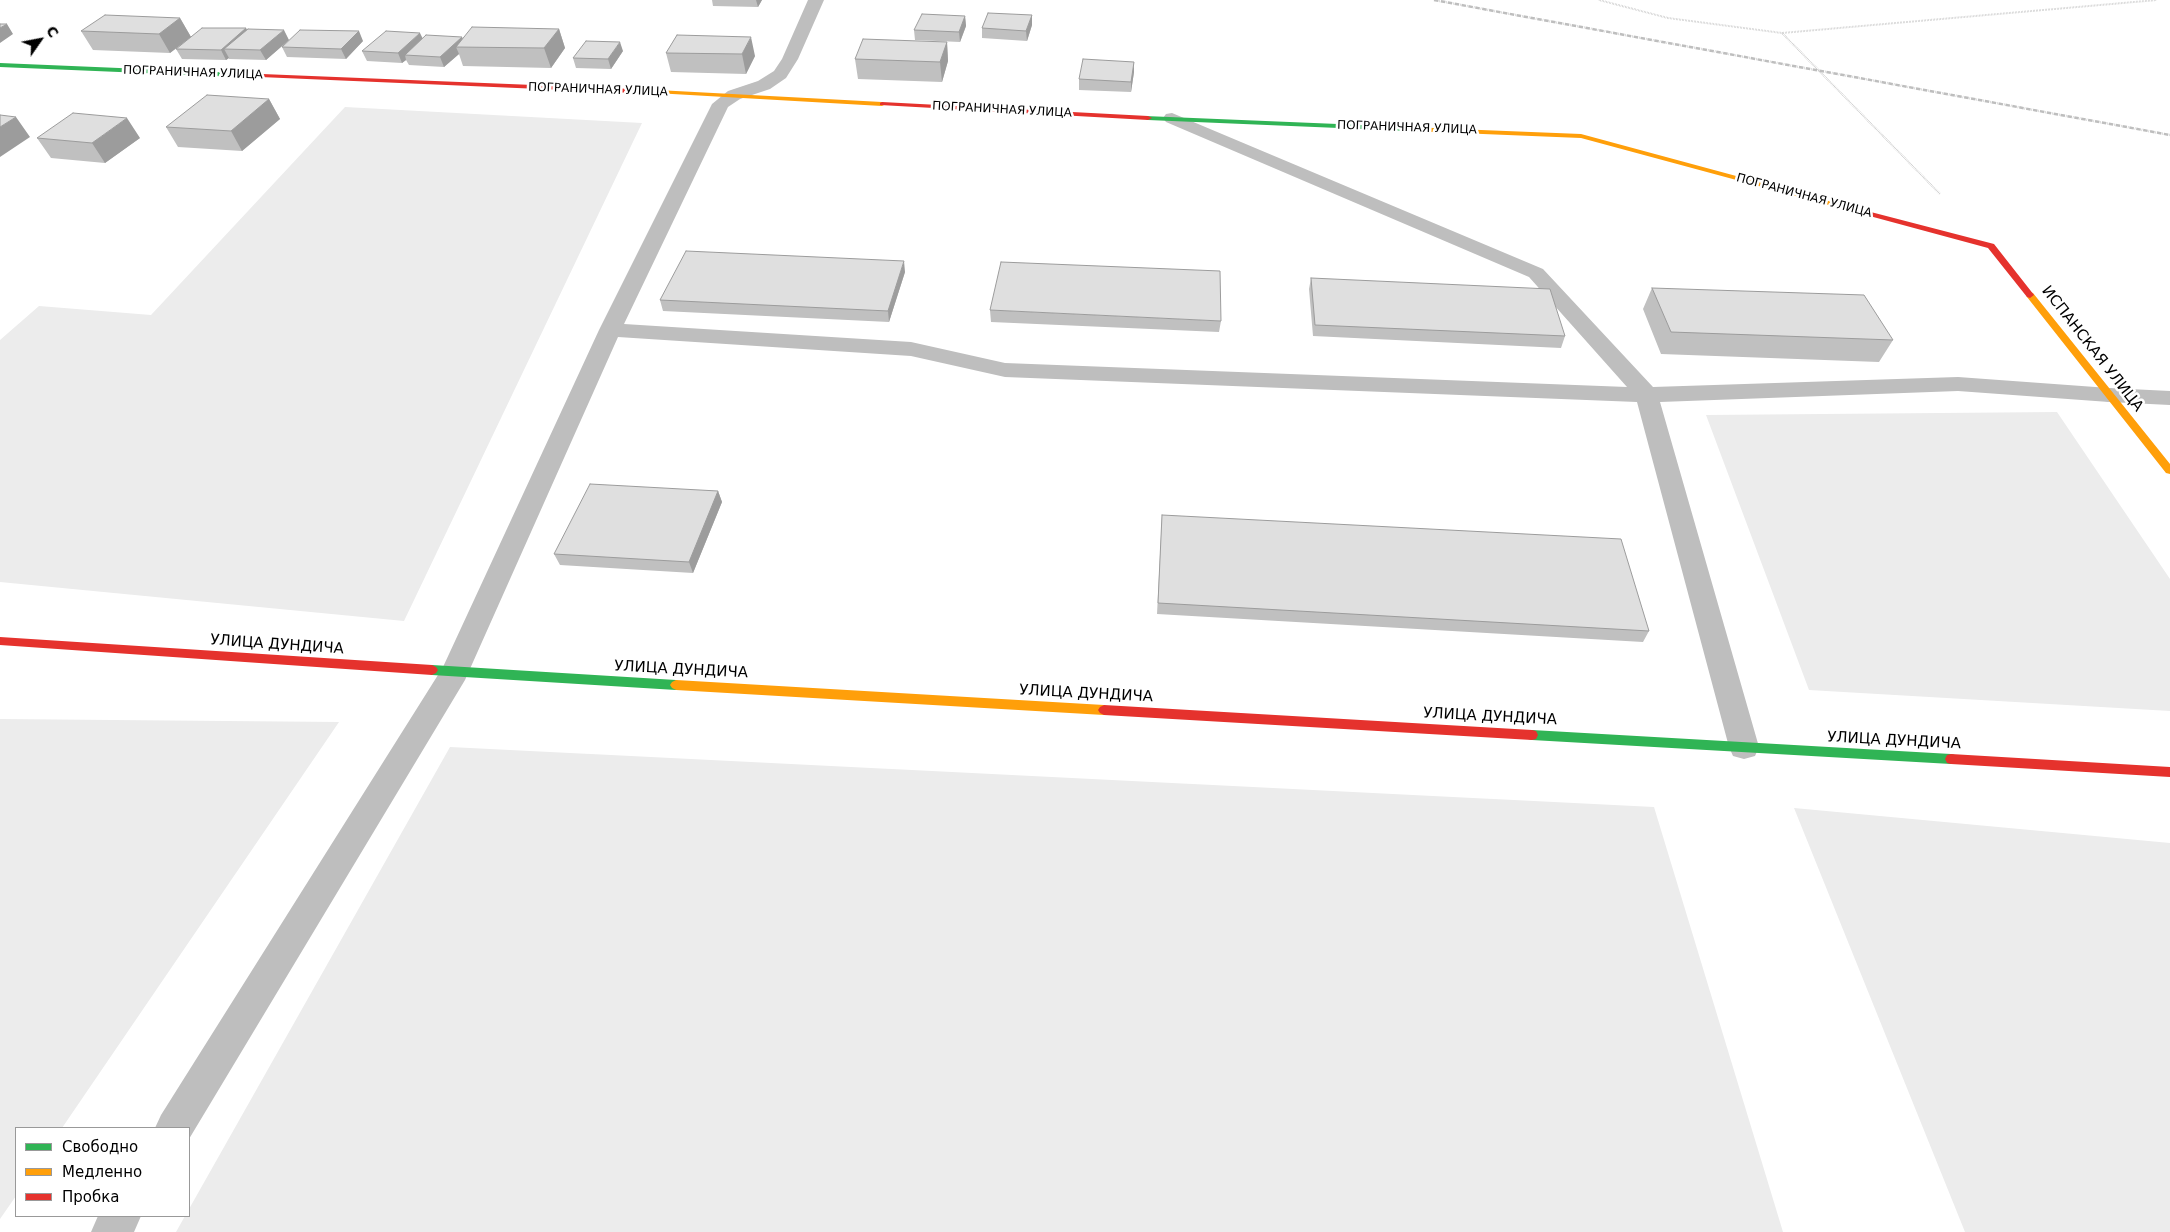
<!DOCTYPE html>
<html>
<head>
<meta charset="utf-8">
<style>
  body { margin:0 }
  #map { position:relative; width:2170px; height:1232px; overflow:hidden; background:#fff; font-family:"DejaVu Sans",sans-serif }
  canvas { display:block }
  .legend { position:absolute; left:15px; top:1127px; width:175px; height:90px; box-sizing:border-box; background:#fff; border:1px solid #999; margin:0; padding:6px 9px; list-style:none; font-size:15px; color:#000 }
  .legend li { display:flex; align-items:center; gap:10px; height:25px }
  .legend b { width:25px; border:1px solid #999 }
  .north { position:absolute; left:15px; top:15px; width:50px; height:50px; -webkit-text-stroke:4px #fff; paint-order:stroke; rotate:57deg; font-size:14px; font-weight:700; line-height:20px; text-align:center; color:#000 }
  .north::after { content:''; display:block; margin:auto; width:18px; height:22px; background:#000; clip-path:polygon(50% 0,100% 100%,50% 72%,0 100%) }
</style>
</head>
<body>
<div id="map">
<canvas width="2170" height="1232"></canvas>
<ul class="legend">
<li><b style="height:6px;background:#30b455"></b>Свободно</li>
<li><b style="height:6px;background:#ff9f0a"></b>Медленно</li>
<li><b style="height:6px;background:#e5322d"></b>Пробка</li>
</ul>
<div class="north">С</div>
</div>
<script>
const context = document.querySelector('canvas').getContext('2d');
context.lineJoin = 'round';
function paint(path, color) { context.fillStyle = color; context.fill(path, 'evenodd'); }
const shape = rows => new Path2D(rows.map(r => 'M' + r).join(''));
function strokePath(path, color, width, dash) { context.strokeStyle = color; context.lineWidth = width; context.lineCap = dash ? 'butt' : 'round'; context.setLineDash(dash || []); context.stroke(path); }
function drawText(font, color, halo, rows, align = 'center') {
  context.font = font + ' "DejaVu Sans",sans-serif'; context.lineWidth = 5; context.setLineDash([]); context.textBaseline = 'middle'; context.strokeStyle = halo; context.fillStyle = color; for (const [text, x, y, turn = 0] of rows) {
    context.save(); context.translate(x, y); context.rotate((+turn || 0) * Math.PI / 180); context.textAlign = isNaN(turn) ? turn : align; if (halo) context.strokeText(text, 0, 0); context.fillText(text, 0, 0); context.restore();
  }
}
const green = shape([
  [345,107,642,123,404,621,0,582,0,340,39,306,151,315],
  [2057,412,2170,579,2170,711,1809,690,1706,415],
  [0,719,339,722,62,1128,16,1128,16,1196,0,1219],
  [450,747,1654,807,1783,1232,176,1232,185,1216,189,1216,189,1209],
  [1794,808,2170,843,2170,1232,1965,1232]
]);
const path = shape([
  [1599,0,1668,18,1782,33,1940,194],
  [1782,33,2157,0]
]);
const lane = shape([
  [808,0,824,0,798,59,786,78,770,89,740,99,728,107,624,324,911,342,1005,363,1627,387,1529,277,1166,122,1163,118,1166,114,1172,113,1543,269,1653,387,1958,377,2109,388,2117,390,2121,395,2117,400,2109,402,1958,391,1660,402,1759,747,1755,756,1744,759,1733,756,1729,747,1637,402,1005,377,911,356,618,337,465,680,189,1139,189,1128,155,1128,161,1115,443,667,599,330,712,104,728,91,758,81,774,71,782,59,808,0],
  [98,1216,141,1216,134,1232,91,1232,98,1216]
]);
const street = shape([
  [2109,388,2170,391,2170,405,2109,402,2101,400,2097,395,2101,390,2109,388]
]);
const fast = shape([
  [0,63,262,74,265,76,262,78,0,67,0,63],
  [1145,116,1434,128,1438,130,1434,132,1148,120,1144,118,1145,116],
  [432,665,676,680,680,682,682,685,680,688,676,690,432,675,428,673,426,670,428,667,432,665],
  [1532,730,1951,754,1955,755,1957,759,1955,763,1951,764,1532,740,1528,739,1526,735,1528,731,1532,730]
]);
const slow = shape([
  [657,90,882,102,886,104,882,106,655,93,654,92,657,90],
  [1431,128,1581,134,1847,206,1840,208,1581,138,1434,132,1431,132,1431,128],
  [2030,292,2033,293,2170,464,2170,474,2166,473,2027,297,2026,295,2030,292],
  [676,680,1104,705,1108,707,1110,710,1108,713,1104,715,676,690,672,688,670,685,672,682,676,680]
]);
const jam = shape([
  [262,74,657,90,660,92,657,94,260,77,260,75,262,74],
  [882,102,1148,116,1152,118,1148,120,880,105,880,103,882,102],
  [1840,204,1994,244,2034,295,2030,298,2027,297,1988,248,1840,208,1840,204],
  [0,637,432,665,436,667,438,670,436,673,432,675,0,645,0,637],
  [1104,705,1532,730,1536,731,1538,735,1536,739,1532,740,1104,715,1100,713,1098,710,1100,707,1104,705],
  [1951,754,2170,767,2170,777,1951,764,1947,763,1945,759,1947,755,1951,754]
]);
const rail = shape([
  [1434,0,2170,135]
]);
const wall = shape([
  [712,0,762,0,758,7,713,6],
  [1032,15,1032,25,1027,41,982,38,982,28],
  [965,16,966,26,960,42,915,40,914,30],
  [180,18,191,37,246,28,247,30,289,40,266,60,229,59,229,58,226,60,182,59,176,49,189,38,170,53,93,50,81,31],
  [559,29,565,48,551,68,463,66,459,54,444,67,409,65,406,60,402,63,367,61,362,51,423,39,462,37,463,39],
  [677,35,755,56,746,74,671,72,666,53],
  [363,41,346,59,287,57,282,47],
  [947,42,948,61,942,82,858,79,855,59],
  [623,51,611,69,576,68,573,58],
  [1134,62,1134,72,1131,92,1079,90,1079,79],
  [269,99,280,119,242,151,178,147,166,127],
  [37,138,140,138,105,163,51,158],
  [905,272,889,322,663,311,660,300],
  [1311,278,1565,336,1561,348,1313,336,1309,289],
  [1652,288,1893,340,1879,362,1661,354,1643,309],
  [990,310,1221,321,1219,332,991,322],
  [718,491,722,502,693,573,560,565,554,554],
  [1162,515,1649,631,1643,642,1157,614]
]);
const shadedWall = shape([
  [756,0,762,0,758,7],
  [1032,15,1032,25,1027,41,1026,31],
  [965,16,966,26,960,42,959,32],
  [180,18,191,37,170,53,159,34],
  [7,24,13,34,0,43,0,28],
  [246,28,251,38,224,49,229,58,226,60,221,50],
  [559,29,565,48,551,68,544,48],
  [284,30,289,40,266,60,260,50],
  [359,31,363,41,346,59,341,49],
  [420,33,425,43,405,55,406,60,402,63,398,53],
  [462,37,466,47,456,47,459,54,444,67,440,57],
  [751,37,755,56,746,74,742,54],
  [620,42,623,51,611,69,608,59],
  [947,42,948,61,942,82,940,62],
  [1134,62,1134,72,1131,92,1131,82],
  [269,99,280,119,242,151,231,131],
  [16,117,30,137,0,157,0,127],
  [127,118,140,138,105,163,92,143],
  [904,261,905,272,889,322,888,311],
  [718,491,722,502,693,573,689,562]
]);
const building = shape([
  [988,13,1032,15,1026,31,982,28,988,13],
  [922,14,965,16,959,32,914,30,922,14],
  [105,15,180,18,159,34,81,31,105,15],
  [0,24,7,24,0,28,0,24],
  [472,27,559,29,544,48,456,47,472,27],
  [202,28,246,28,221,50,176,49,202,28],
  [248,29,284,30,260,50,224,49,248,29],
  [300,30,359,31,341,49,282,47,300,30],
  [386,31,420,33,398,53,362,51,386,31],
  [426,35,462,37,440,57,405,55,426,35],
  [677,35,751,37,742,54,666,53,677,35],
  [863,39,947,42,940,62,855,59,863,39],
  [586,41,620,42,608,59,573,58,586,41],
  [1083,59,1134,62,1131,82,1079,79,1083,59],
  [207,95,269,99,231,131,166,127,207,95],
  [73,113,127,118,92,143,37,138,73,113],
  [0,115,16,117,0,127,0,115],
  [686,251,904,261,888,311,660,300,686,251],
  [1001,262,1220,271,1221,321,990,310,1001,262],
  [1311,278,1550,289,1565,336,1315,325,1311,278],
  [1652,288,1864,295,1893,340,1671,332,1652,288],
  [590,484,718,491,689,562,554,554,590,484],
  [1162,515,1621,539,1649,631,1158,603,1162,515]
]);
const farStreetnames = [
  ["ПОГРАНИЧНАЯ УЛИЦА",193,73,2],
  ["ПОГРАНИЧНАЯ УЛИЦА",598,90,2],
  ["ПОГРАНИЧНАЯ УЛИЦА",1002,110,3],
  ["ПОГРАНИЧНАЯ УЛИЦА",1407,128,2],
  ["ПОГРАНИЧНАЯ УЛИЦА",1804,196,15]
];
const streetNames = [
  ["ИСПАНСКАЯ УЛИЦА",2092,349,52],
  ["УЛИЦА ДУНДИЧА",277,645,4],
  ["УЛИЦА ДУНДИЧА",681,670,3],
  ["УЛИЦА ДУНДИЧА",1086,694,3],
  ["УЛИЦА ДУНДИЧА",1490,717,3],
  ["УЛИЦА ДУНДИЧА",1894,741,3]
];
paint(green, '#ececec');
strokePath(path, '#b9b9b9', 2, [0.5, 1]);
paint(lane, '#bebebe');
paint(street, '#bebebe');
paint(fast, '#30b455');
paint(slow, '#ff9f0a');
paint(jam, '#e5322d');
strokePath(rail, '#bebebe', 2.5, [4.5, 1, 0.5, 1]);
paint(wall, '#c0c0c0');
paint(shadedWall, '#9c9c9c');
paint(building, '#dfdfdf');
strokePath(building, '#9c9c9c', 1);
drawText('12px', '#000', '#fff', farStreetnames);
drawText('15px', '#000', '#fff', streetNames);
</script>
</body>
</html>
